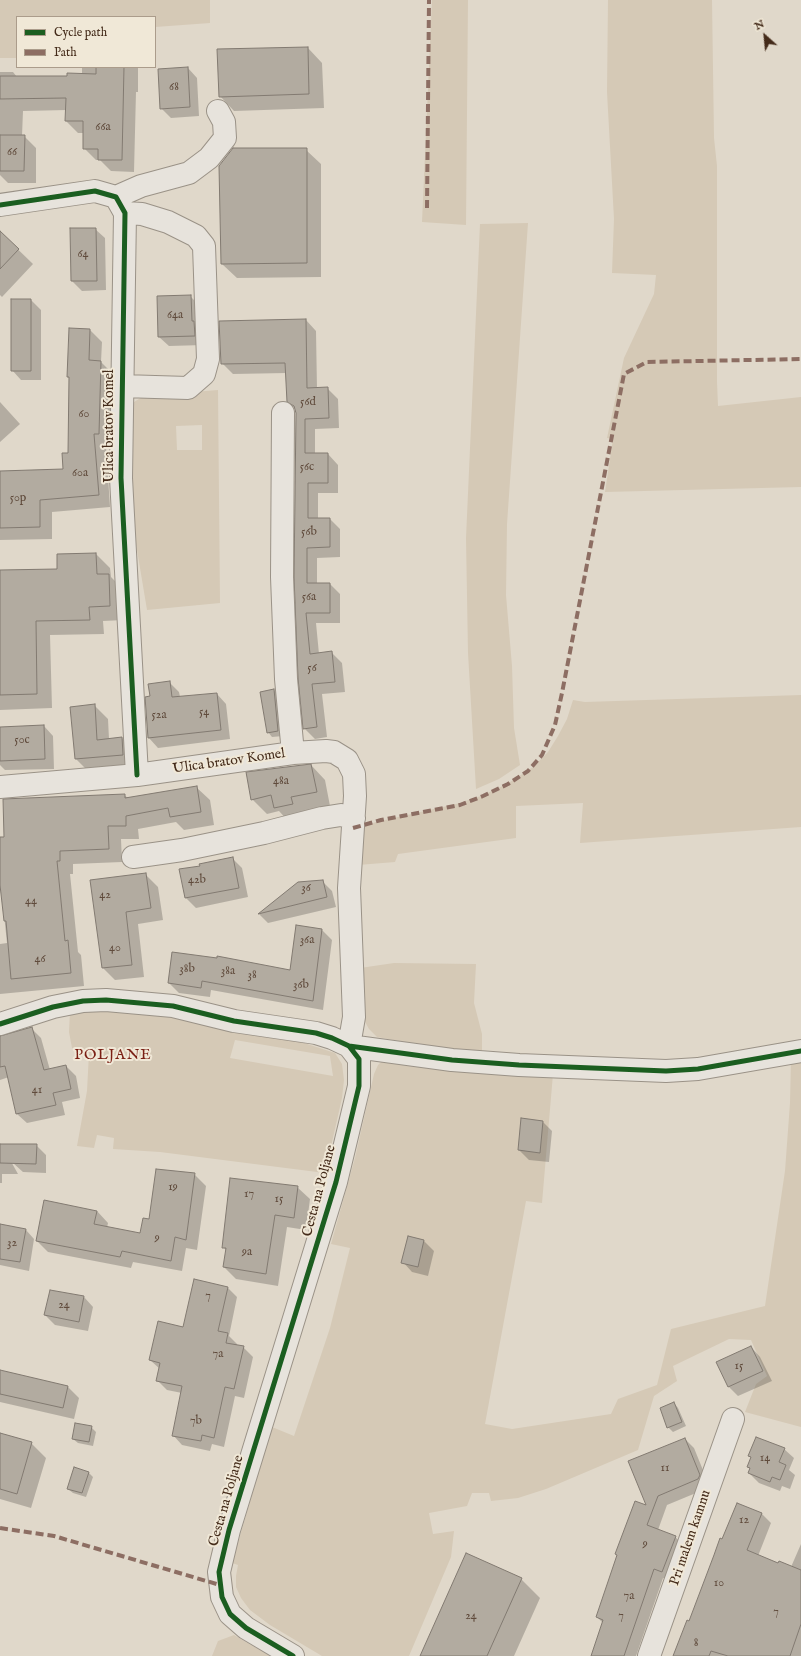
<!DOCTYPE html>
<html>
<head>
<meta charset="utf-8">
<style>
  body { margin:0 }
  #map { position:relative; width:801px; height:1656px; overflow:hidden; background:#e0d8ca; font-family:"IM FELL English",serif }
  canvas { display:block }
  .legend { position:absolute; left:16px; top:16px; width:140px; height:52px; box-sizing:border-box; background:#f0e8d7; border:1px solid #ab9c8b; margin:0; padding:5px 7px; list-style:none; font-size:12px; color:#442b1a }
  .legend li { display:flex; align-items:center; gap:8px; height:20px }
  .legend b { width:20px; border:1px solid #ab9c8b }
  .north { position:absolute; left:745px; top:16px; width:40px; height:40px; -webkit-text-stroke:3px #f0e8d7; paint-order:stroke; rotate:333deg; font-size:11px; font-weight:700; line-height:16px; text-align:center; color:#442b1a }
  .north::after { content:''; display:block; margin:auto; width:14px; height:18px; background:#442b1a; clip-path:polygon(50% 0,100% 100%,50% 72%,0 100%) }
</style>
</head>
<body>
<div id="map">
<canvas width="801" height="1656"></canvas>
<ul class="legend">
<li><b style="height:5px;background:#1b5e20"></b>Cycle path</li>
<li><b style="height:5px;background:#8d6e63"></b>Path</li>
</ul>
<div class="north">N</div>
</div>
<script>
const context = document.querySelector('canvas').getContext('2d');
context.lineJoin = 'round';
function paint(path, color) { context.fillStyle = color; context.fill(path, 'evenodd'); }
const shape = rows => new Path2D(rows.map(r => 'M' + r).join(''));
function strokePath(path, color, width, dash) { context.strokeStyle = color; context.lineWidth = width; context.lineCap = dash ? 'butt' : 'round'; context.setLineDash(dash || []); context.stroke(path); }
function drawText(font, color, halo, rows, align = 'center') {
  context.font = font + ' "IM FELL English",serif'; context.lineWidth = 4; context.setLineDash([]); context.textBaseline = 'middle'; context.strokeStyle = halo; context.fillStyle = color; for (const [text, x, y, turn = 0] of rows) {
    context.save(); context.translate(x, y); context.rotate((+turn || 0) * Math.PI / 180); context.textAlign = isNaN(turn) ? turn : align; if (halo) context.strokeText(text, 0, 0); context.fillText(text, 0, 0); context.restore();
  }
}
const green = shape([
  [0,0,210,0,210,23,155,27,155,17,17,17,17,58,0,58],
  [432,0,468,0,466,225,422,222],
  [608,0,712,0,714,138,717,166,717,382,718,406,801,397,801,487,605,492,613,439,607,438,624,358,654,294,656,275,612,273,614,219,607,92],
  [528,223,507,524,506,595,512,666,514,728,520,765,499,779,476,789,468,653,466,538,480,224],
  [218,390,220,603,147,610,131,514,129,412,134,402,144,396],
  [202,425,202,450,177,450,176,426],
  [801,695,801,827,580,843,583,803,516,806,516,838,398,854,395,862,358,865,361,828,376,822,456,804,481,796,507,784,533,767,548,752,558,736,567,719,573,700,585,702],
  [394,963,476,964,474,1003,482,1034,482,1056,377,1037,369,1029,363,1018,360,968],
  [82,1009,164,1012,298,1041,335,1053,342,1064,344,1080,342,1098,325,1173,160,1152,113,1149,114,1138,97,1135,94,1148,77,1146,87,1091,89,1053,72,1048,69,1032,70,1012],
  [235,1040,330,1056,333,1076,230,1058],
  [801,1058,801,1427,745,1412,756,1384,767,1376,751,1340,729,1339,673,1366,677,1381,654,1396,638,1450,546,1489,518,1498,491,1501,489,1493,472,1493,467,1506,429,1513,433,1534,454,1531,451,1557,409,1656,322,1656,270,1625,250,1610,241,1598,236,1587,236,1576,238,1565,232,1563,272,1427,294,1436,330,1328,350,1248,331,1244,355,1158,374,1074,378,1065,383,1060,553,1074,542,1203,526,1201,485,1424,512,1429,611,1414,618,1399,657,1385,671,1329,765,1306,785,1171,790,1103,791,1060],
  [234,1635,270,1656,212,1656,218,1641]
]);
const shadow = shape([
  [308,48,322,63,324,108,234,111,220,96],
  [82,67,138,67,138,92,136,92,134,172,111,171,100,160,96,160,84,148,84,133,78,133,66,121,67,110,23,111,22,136,24,136,36,148,36,183,8,183,0,175,0,72,13,72,17,77,68,77,82,75],
  [188,68,197,78,199,116,171,118,161,108],
  [306,150,321,164,321,277,237,278,222,264],
  [95,229,105,238,106,290,82,291,72,281],
  [0,232,33,264,2,297,0,295],
  [190,296,200,306,204,345,169,346,159,337],
  [12,300,31,300,41,310,41,380,21,380,12,370],
  [306,320,316,331,317,389,327,388,338,399,339,428,315,429,315,454,328,454,338,465,338,493,318,493,318,519,330,519,340,529,340,557,317,558,317,584,330,584,340,594,340,623,316,623,319,654,331,652,342,663,345,692,322,694,327,737,315,739,304,728,296,413,295,408,288,401,287,373,233,374,222,363],
  [70,330,90,330,102,342,101,362,113,374,111,446,106,446,110,507,52,512,52,539,0,540,0,481,64,470,69,454,70,379,68,377],
  [0,402,20,424,0,442],
  [96,554,110,568,111,577,123,589,124,620,103,621,104,634,50,635,52,708,0,710,0,572,58,570],
  [169,682,179,692,180,697,217,694,226,704,230,739,158,748,149,738,151,697],
  [274,690,279,695,283,736,272,737,268,732],
  [94,705,108,719,109,739,122,738,135,751,136,768,89,772,76,759],
  [44,726,53,736,54,769,5,770,0,765,0,728],
  [311,765,325,780,330,806,289,822,279,811,267,814,252,799],
  [196,787,210,800,214,825,184,830,176,822,138,829,139,839,121,839,122,862,73,864,73,874,70,874,78,952,81,955,84,986,0,994,0,944,7,943,0,877,0,838,5,838,124,795,128,798],
  [232,858,242,868,248,897,196,908,186,898,180,870,201,867],
  [145,874,158,887,163,920,138,924,144,977,115,980,103,968,92,881],
  [322,881,332,891,336,907,268,923,259,914],
  [296,926,322,930,332,940,323,1010,211,990,210,997,179,993,169,983,291,971],
  [31,1028,41,1038,50,1070,66,1066,76,1076,80,1098,62,1102,65,1115,27,1123,17,1114,9,1077,0,1080,0,1037],
  [543,1122,552,1131,549,1162,529,1160,519,1150],
  [36,1145,46,1155,46,1173,23,1172,13,1163],
  [0,1149,8,1156,18,1174,2,1174,2,1183,0,1183],
  [194,1174,206,1186,197,1250,186,1248,182,1271,133,1262,131,1268,48,1252,37,1241,97,1211,108,1223,107,1228,141,1235,150,1220],
  [297,1187,310,1199,306,1230,287,1227,278,1286,236,1279,224,1267,227,1251,223,1247],
  [0,1225,26,1230,34,1239,29,1271,0,1265],
  [408,1237,424,1241,434,1251,428,1276,412,1272,403,1262],
  [228,1288,237,1297,229,1336,237,1344,237,1346,243,1347,253,1357,244,1398,235,1396,224,1447,212,1444,210,1451,182,1445,173,1435,182,1393,167,1390,158,1381,160,1369,150,1360],
  [84,1297,93,1307,88,1331,55,1325,45,1315],
  [751,1347,760,1357,772,1381,738,1396,729,1387,717,1363],
  [0,1371,68,1387,79,1398,74,1419,0,1402],
  [674,1403,678,1408,686,1426,673,1432,668,1427],
  [91,1427,96,1432,93,1446,78,1443,73,1439],
  [0,1434,31,1443,46,1458,31,1508,0,1499],
  [685,1439,694,1448,709,1485,708,1488,667,1505,658,1530,675,1537,685,1546,671,1581,663,1578,636,1656,592,1656,603,1623,597,1617,648,1506],
  [784,1449,794,1458,789,1470,795,1475,790,1489,782,1486,780,1491,759,1483,749,1473,750,1469,748,1467,751,1458,750,1456],
  [88,1472,93,1477,86,1497,73,1493,68,1489],
  [761,1513,771,1523,758,1556,779,1565,791,1567,801,1544,801,1656,674,1656,690,1622,723,1540],
  [521,1579,540,1598,514,1656,421,1656]
]);
const building = shape([
  [308,47,309,94,219,97,217,49,308,47],
  [96,67,124,67,122,160,98,160,98,149,83,149,83,121,65,121,66,98,0,99,0,76,67,76,67,73,96,74,96,67],
  [188,67,190,107,160,109,158,69,188,67],
  [0,135,25,135,24,171,0,171,0,135],
  [233,148,307,148,307,263,221,264,219,166,233,148],
  [70,228,96,228,97,281,71,281,70,228],
  [0,231,19,249,0,269,0,231],
  [191,295,192,321,194,321,195,336,158,337,157,296,191,295],
  [11,299,31,299,31,371,11,371,11,299],
  [306,319,307,388,328,387,329,418,305,419,305,453,328,453,328,483,308,483,308,518,330,518,330,547,307,548,307,583,330,583,330,613,306,613,310,654,332,651,335,682,312,684,317,727,303,729,298,678,294,577,296,413,294,406,287,402,285,363,221,364,219,321,306,319],
  [69,328,90,329,89,360,101,361,99,434,94,434,99,495,40,500,40,527,0,528,0,471,63,469,62,453,68,453,69,377,67,377,69,328],
  [96,553,97,574,109,574,110,606,89,607,90,620,36,621,37,694,0,695,0,570,57,569,57,554,96,553],
  [170,681,172,697,217,693,221,730,148,738,145,697,150,696,148,684,170,681],
  [274,689,278,731,267,733,260,692,274,689],
  [95,704,97,740,122,737,123,755,75,759,70,707,95,704],
  [44,725,45,759,0,761,0,727,44,725],
  [311,764,317,792,291,797,293,804,274,808,271,795,251,800,246,772,311,764],
  [197,786,201,812,170,817,168,808,126,816,126,826,108,826,109,849,60,851,60,861,57,861,65,941,68,940,71,973,11,979,6,921,4,921,0,885,0,837,4,837,3,799,125,794,125,798,197,786],
  [233,857,239,888,185,898,179,869,200,866,199,864,233,857],
  [146,873,151,908,126,912,132,965,102,968,90,880,146,873],
  [323,880,327,897,258,914,298,882,323,880],
  [296,925,322,929,313,1001,202,981,201,988,168,983,172,952,217,958,217,956,290,970,296,925],
  [32,1027,44,1070,66,1065,71,1089,53,1093,56,1105,16,1114,5,1066,0,1067,0,1036,32,1027],
  [521,1118,543,1121,540,1153,518,1150,521,1118],
  [0,1144,37,1144,36,1164,0,1163,0,1144],
  [156,1169,195,1173,186,1240,175,1237,171,1261,122,1251,120,1257,36,1241,44,1200,97,1211,94,1224,140,1233,143,1218,149,1219,156,1169],
  [230,1178,298,1186,294,1218,275,1215,266,1274,223,1267,226,1248,222,1248,230,1178],
  [0,1224,26,1229,20,1262,0,1259,0,1224],
  [408,1236,424,1240,418,1267,401,1263,408,1236],
  [194,1279,228,1287,218,1331,228,1333,226,1343,244,1346,234,1389,225,1387,214,1438,202,1435,201,1441,172,1436,182,1386,156,1381,160,1363,149,1360,158,1321,183,1327,194,1279],
  [50,1290,84,1296,79,1322,44,1315,50,1290],
  [751,1346,763,1371,728,1387,716,1362,751,1346],
  [0,1370,68,1386,63,1408,0,1394,0,1370],
  [674,1402,682,1422,667,1428,660,1408,674,1402],
  [75,1423,92,1426,89,1442,72,1439,75,1423],
  [0,1433,32,1442,17,1494,0,1489,0,1433],
  [756,1437,785,1448,779,1462,786,1465,780,1480,772,1477,770,1482,748,1473,750,1468,747,1467,751,1457,748,1456,756,1437],
  [685,1438,700,1475,698,1479,658,1496,647,1525,676,1536,662,1572,654,1569,624,1656,591,1656,603,1620,596,1617,617,1555,615,1554,635,1501,646,1505,628,1461,685,1438],
  [74,1467,89,1472,82,1493,67,1489,74,1467],
  [737,1503,762,1513,747,1550,778,1563,779,1561,801,1570,801,1624,790,1656,728,1656,711,1651,709,1656,673,1656,687,1620,689,1621,714,1555,720,1538,722,1539,737,1503],
  [466,1553,522,1578,487,1656,420,1656,466,1553]
]);
const street = shape([
  [116,197,141,186,189,173,209,158,225,138,224,122,218,111],
  [0,205,95,191,116,197,125,213,121,478,137,775],
  [122,386,188,388,204,374,208,359,204,246,196,236,168,222,142,214,125,213],
  [283,413,282,577,286,679,293,753],
  [0,787,137,775,293,753,326,751,334,752,347,760,354,774,355,796,349,888,354,1017,349,1046],
  [133,857,182,850,264,833,322,818,341,815,354,818],
  [0,1024,53,1007,83,1001,106,1000,173,1006,234,1021,316,1033,332,1038,349,1046,359,1059,359,1086,336,1182,229,1530,219,1572,222,1597,230,1614,246,1628,293,1656],
  [349,1046,452,1060,519,1065,666,1071,698,1069,801,1051],
  [649,1656,733,1419]
]);
const quiet = shape([
  [427,208,429,0],
  [353,828,381,820,460,805,483,796,508,784,528,771,542,755,555,725,562,693,624,374,647,362,801,359],
  [0,1528,54,1536,220,1585]
]);
const cycleway = shape([
  [0,205,95,191,116,197,125,213,121,478,137,775],
  [0,1024,53,1007,83,1001,106,1000,173,1006,234,1021,316,1033,332,1038,349,1046,359,1059,359,1086,336,1182,229,1530,219,1572,222,1597,230,1614,246,1628,293,1656],
  [349,1046,452,1060,519,1065,666,1071,698,1069,801,1051]
]);
const numberNames = [
  ["68",174,88],
  ["66a",103,128],
  ["66",12,153],
  ["64",83,255],
  ["64a",175,316],
  ["56d",308,403],
  ["60",84,415],
  ["56c",307,468],
  ["60a",80,474],
  ["50p",18,499],
  ["56b",309,533],
  ["56a",309,598],
  ["56",312,669],
  ["54",204,713],
  ["52a",159,716],
  ["50c",22,741],
  ["48a",281,782],
  ["42b",197,881],
  ["36",306,889],
  ["42",105,896],
  ["44",31,902],
  ["36a",307,941],
  ["40",115,949],
  ["46",40,960],
  ["38b",187,970],
  ["38a",228,972],
  ["38",252,976],
  ["36b",301,986],
  ["41",37,1091],
  ["19",173,1188],
  ["17",249,1195],
  ["15",279,1200],
  ["9",157,1239],
  ["32",12,1244],
  ["9a",247,1253],
  ["7",208,1297],
  ["24",64,1306],
  ["7a",218,1355],
  ["15",739,1367],
  ["7b",196,1422],
  ["14",765,1459],
  ["11",665,1469],
  ["12",744,1521],
  ["9",645,1545],
  ["10",719,1584],
  ["7a",629,1597],
  ["7",776,1613],
  ["24",471,1617],
  ["7",621,1617],
  ["8",696,1644]
];
const streetNames = [
  ["Ulica bratov Komel",110,426,-90],
  ["Ulica bratov Komel",229,762,-8],
  ["Cesta na Poljane",320,1191,-75],
  ["Cesta na Poljane",227,1501,-74],
  ["Pri malem kamnu",691,1538,-71]
];
const neighbourhoodNames = [
  ["POLJANE",113,1056]
];
paint(green, '#d5c9b6');
paint(shadow, '#0003');
paint(building, '#b2aba0');
strokePath(building, '#827a71', 1);
strokePath(street, '#9a9287', 24);
strokePath(street, '#e7e3dc', 22);
strokePath(quiet, '#8d6e63', 4, [8, 4]);
strokePath(cycleway, '#1b5e20', 5);
drawText('12px', '#604b3c', null, numberNames);
drawText('14px', '#442b1a', '#f0e8d7', streetNames);
context.letterSpacing = '1px';
drawText('15px', '#7a1f14', '#f0e8d7', neighbourhoodNames);
context.letterSpacing = '0px';
</script>
</body>
</html>
